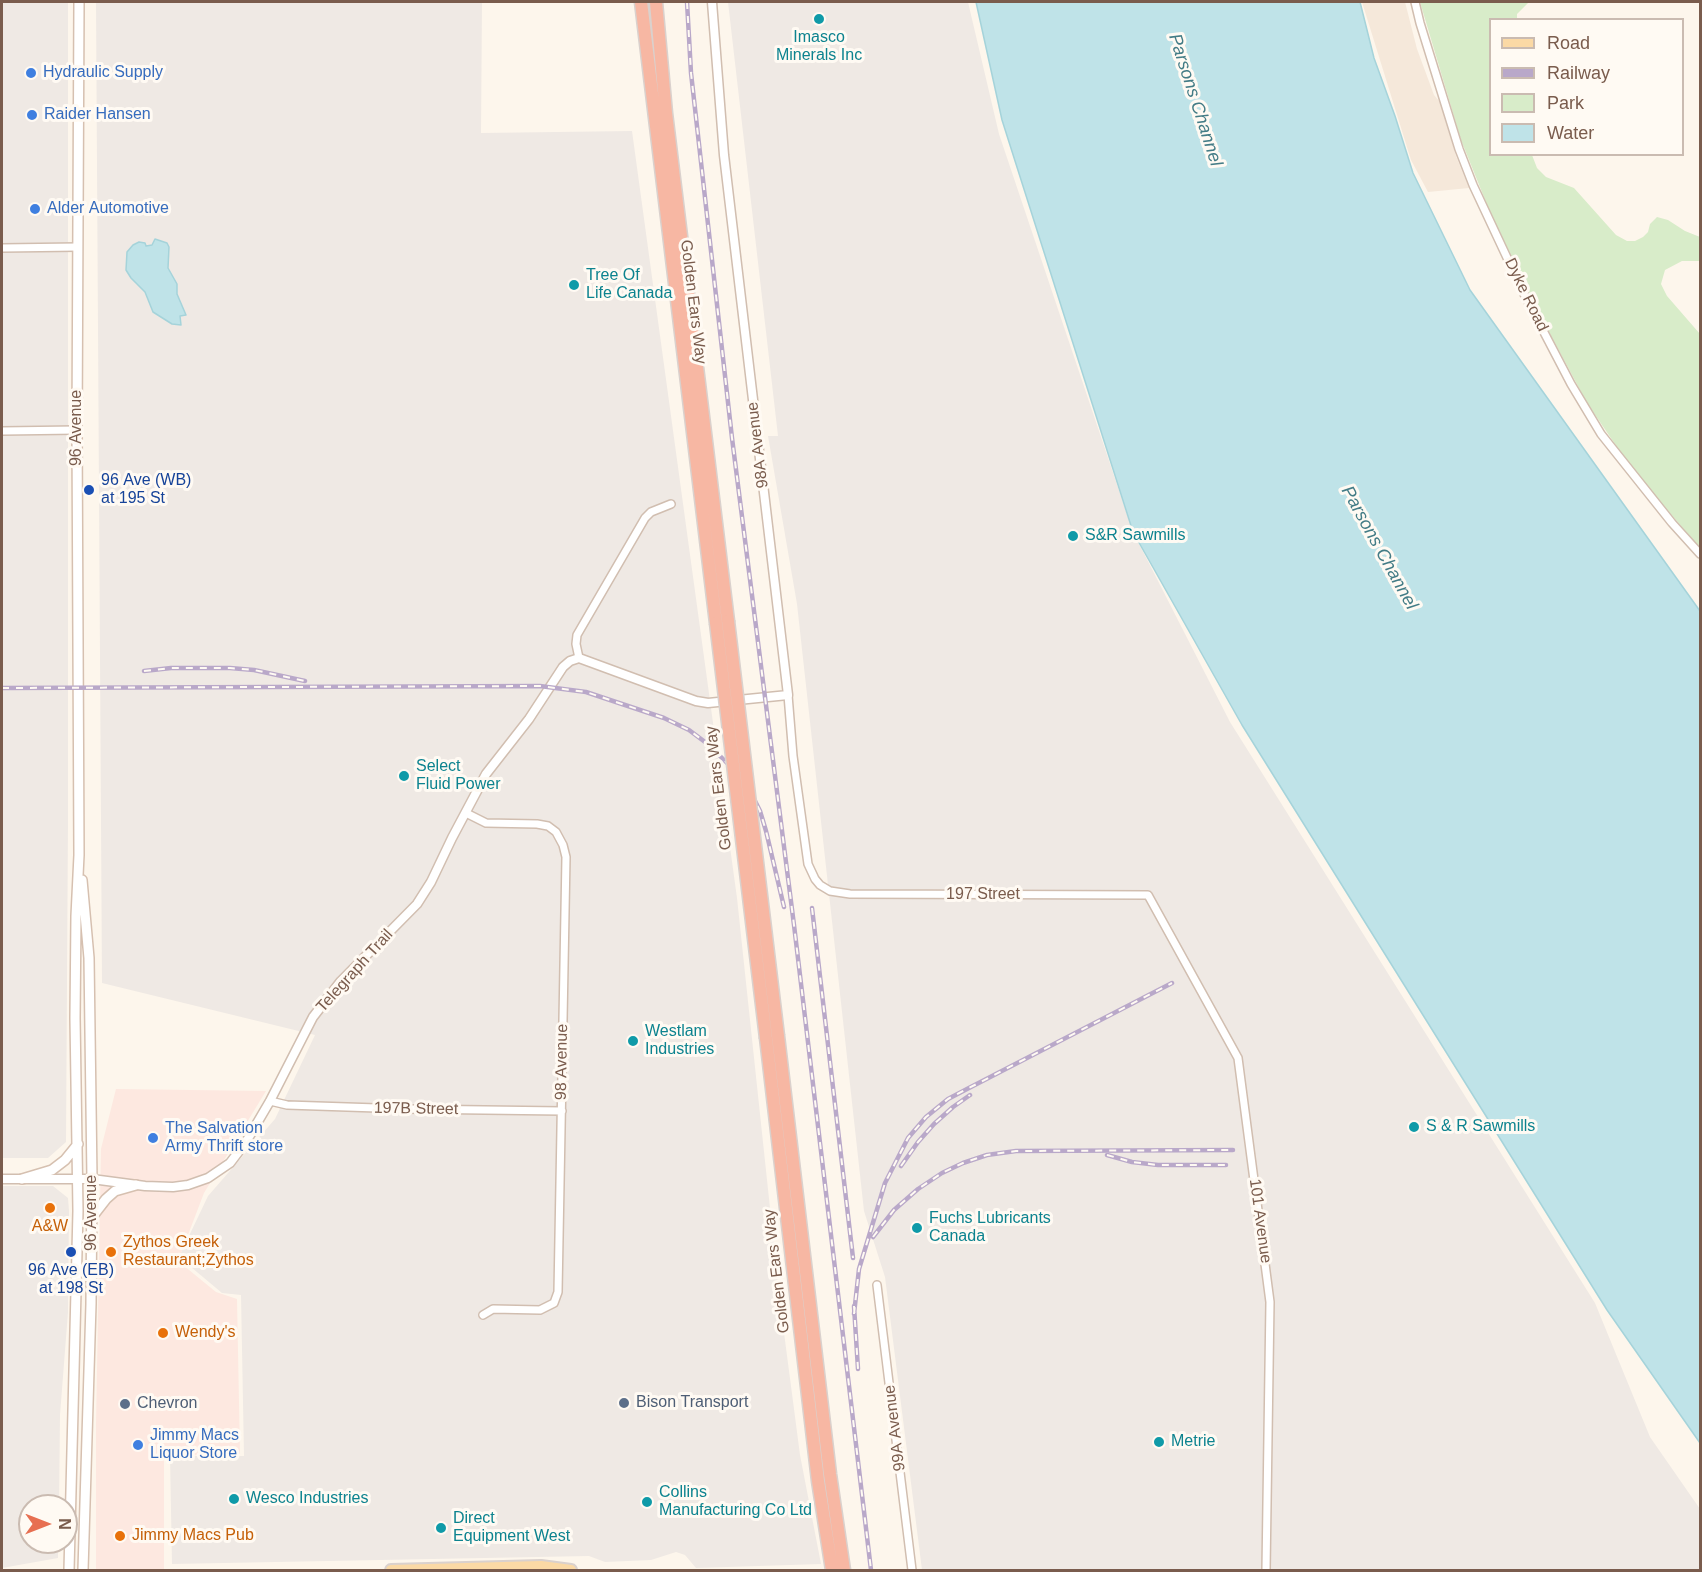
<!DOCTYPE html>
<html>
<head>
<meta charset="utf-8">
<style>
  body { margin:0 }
  #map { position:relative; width:1702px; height:1572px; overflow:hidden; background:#fdf6ec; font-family:Arial,sans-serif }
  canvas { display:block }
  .frame { position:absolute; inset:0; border:3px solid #7a5c4d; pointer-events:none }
  .legend { position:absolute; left:1489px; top:18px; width:195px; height:138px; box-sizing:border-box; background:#fffaf3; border:2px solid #cabbb1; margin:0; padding:8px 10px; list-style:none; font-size:18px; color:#7a5c4d }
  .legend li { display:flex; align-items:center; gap:12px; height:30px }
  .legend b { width:30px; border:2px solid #cabbb1 }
  .north { position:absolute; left:18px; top:1494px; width:60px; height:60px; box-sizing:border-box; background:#fffaf3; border:2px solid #cabbb1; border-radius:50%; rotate:90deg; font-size:16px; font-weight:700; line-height:24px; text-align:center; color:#7a5c4d }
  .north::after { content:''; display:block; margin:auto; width:21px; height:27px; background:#e76f51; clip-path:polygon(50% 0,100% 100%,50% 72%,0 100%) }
</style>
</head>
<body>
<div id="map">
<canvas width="1702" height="1572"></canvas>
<div class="frame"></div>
<ul class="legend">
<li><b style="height:8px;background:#fbd9a5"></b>Road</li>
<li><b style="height:8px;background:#b9a8c9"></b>Railway</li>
<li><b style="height:16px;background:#d8ecc9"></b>Park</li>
<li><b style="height:16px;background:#bfe3e8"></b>Water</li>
</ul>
<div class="north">N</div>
</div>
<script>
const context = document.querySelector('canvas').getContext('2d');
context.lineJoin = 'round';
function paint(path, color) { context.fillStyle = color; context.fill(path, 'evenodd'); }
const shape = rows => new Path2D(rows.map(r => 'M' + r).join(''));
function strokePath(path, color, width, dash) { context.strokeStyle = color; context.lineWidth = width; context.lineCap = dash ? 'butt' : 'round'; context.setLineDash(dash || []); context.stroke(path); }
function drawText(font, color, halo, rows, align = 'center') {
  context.font = font + ' Arial,sans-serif'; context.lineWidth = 6; context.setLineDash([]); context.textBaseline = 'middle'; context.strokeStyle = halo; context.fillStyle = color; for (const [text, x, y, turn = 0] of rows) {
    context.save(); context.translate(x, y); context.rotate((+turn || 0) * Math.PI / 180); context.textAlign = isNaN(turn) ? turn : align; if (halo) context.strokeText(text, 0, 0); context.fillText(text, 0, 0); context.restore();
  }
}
const residential = shape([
  [1362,2,1405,2,1417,49,1434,95,1440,102,1456,156,1469,188,1428,192,1411,160]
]);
const commercial = shape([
  [116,1089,266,1091,204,1193,178,1261,216,1292,237,1299,240,1454,164,1456,164,1570,96,1570,96,1424,101,1149]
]);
const industrial = shape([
  [2,2,68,2,68,822,66,1142,48,1158,2,1158],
  [96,2,482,2,481,133,632,131,737,898,780,1302,800,1455,821,1564,696,1568,685,1555,676,1552,651,1560,605,1562,589,1556,172,1564,170,1456,244,1456,241,1295,222,1293,179,1257,208,1196,275,1119,315,1035,102,983],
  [728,2,968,2,999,134,1133,532,1230,722,1595,1303,1650,1437,1700,1509,1700,1570,922,1570,885,1277,864,1211,797,604,768,436,778,436],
  [2,1186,53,1186,68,1198,69,1211,68,1312,60,1415,59,1506,30,1506,30,1542,58,1542,58,1558,2,1568]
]);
const green = shape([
  [1420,2,1529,2,1517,14,1517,19,1490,20,1490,154,1532,155,1537,168,1546,177,1574,188,1616,235,1627,241,1635,241,1643,237,1648,232,1650,224,1657,217,1668,220,1685,231,1700,237,1700,261,1682,261,1665,270,1661,284,1667,296,1700,334,1700,548,1632,469,1587,403,1534,304,1488,207,1461,140]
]);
const water = shape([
  [976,2,1360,2,1374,58,1395,116,1413,173,1470,290,1700,611,1700,1443,1607,1310,1242,725,1133,532,1002,120,976,2],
  [155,239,167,243,169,247,168,268,177,284,177,294,186,315,180,316,181,325,172,324,153,312,145,292,131,278,126,270,127,252,133,245,139,242,145,243,146,246,152,245,155,239]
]);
const minor = shape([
  [1415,2,1420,23,1459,149,1473,185,1524,294,1571,384,1601,434,1672,523,1700,554],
  [2,248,78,247],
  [2,431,77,430],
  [579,658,576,644,577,635,645,518,651,512,671,504],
  [788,695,793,756,808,864,815,879,820,885,830,891,850,894,1148,895,1238,1058,1270,1302,1266,1570],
  [466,813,486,823,537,824,548,826,556,832,563,845,566,857,558,1292,554,1303,540,1310,493,1309,483,1315],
  [270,1101,287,1105,407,1109,562,1111],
  [877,1285,912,1570]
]);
const tertiary = shape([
  [2,1179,92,1179,145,1186,173,1187,188,1185,208,1178,230,1163,246,1142,270,1101,313,1017,341,981,417,904,431,882,452,838,486,774,529,719,563,667,570,661,579,658,696,701,708,703,788,695,724,155,712,2]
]);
const secondary = shape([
  [82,880,89,958,92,1179,91,1304,83,1570],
  [22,1179,52,1170,65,1160,78,1144],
  [92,1217,106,1199,115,1191,136,1185],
  [69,1570,78,1211,75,1018,76,916,79,855,77,430,79,2]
]);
const primary = shape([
  [391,1570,541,1566,571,1570]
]);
const motorway = shape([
  [641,2,716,623],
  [656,2,666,113,728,621],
  [778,1036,830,1474,844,1570],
  [766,1038,818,1481,832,1570]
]);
const rail = shape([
  [687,2,691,73,732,438,794,925,871,1570],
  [144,671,171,668,230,668,254,670,305,681],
  [2,688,540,686,586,692,664,718,689,730,709,745,739,775,750,791,760,811,766,831,784,907],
  [812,908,853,1258],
  [1107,1155,1132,1162,1158,1165,1226,1165],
  [901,1166,918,1142,934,1124,953,1107,970,1095],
  [873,1237,894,1210,918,1189,942,1173,963,1163,987,1155,1016,1151,1233,1150],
  [854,1306,858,1369],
  [854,1314,859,1269,885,1183,908,1138,926,1117,948,1099,967,1089,1172,983]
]);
const motorwayBridge = shape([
  [728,621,778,1036],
  [716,623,766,1038]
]);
const markers = [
  [819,19,6,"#0f9aa8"],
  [31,73,6,"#3f7fe0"],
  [32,115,6,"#3f7fe0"],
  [35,209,6,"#3f7fe0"],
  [574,285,6,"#0f9aa8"],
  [89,490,6,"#1a4fb4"],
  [1073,536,6,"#0f9aa8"],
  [404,776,6,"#0f9aa8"],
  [633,1041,6,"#0f9aa8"],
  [1414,1127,6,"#0f9aa8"],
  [153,1138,6,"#3f7fe0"],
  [50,1208,6,"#e8710a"],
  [917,1228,6,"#0f9aa8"],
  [71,1252,6,"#1a4fb4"],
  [111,1252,6,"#e8710a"],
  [163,1333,6,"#e8710a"],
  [624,1403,6,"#5c6f8a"],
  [125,1404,6,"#5c6f8a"],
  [1159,1442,6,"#0f9aa8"],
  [138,1445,6,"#3f7fe0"],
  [234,1499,6,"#0f9aa8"],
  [647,1502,6,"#0f9aa8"],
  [441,1528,6,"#0f9aa8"],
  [120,1536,6,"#e8710a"]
];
const cultureNames = [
  ["Imasco",819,38,"center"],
  ["Minerals Inc",819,56,"center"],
  ["Tree Of",586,276],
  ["Life Canada",586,294],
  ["S&R Sawmills",1085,536],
  ["Select",416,767],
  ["Fluid Power",416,785],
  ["Westlam",645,1032],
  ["Industries",645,1050],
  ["S & R Sawmills",1426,1127],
  ["Fuchs Lubricants",929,1219],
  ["Canada",929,1237],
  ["Metrie",1171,1442],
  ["Collins",659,1493],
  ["Manufacturing Co Ltd",659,1511],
  ["Wesco Industries",246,1499],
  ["Direct",453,1519],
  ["Equipment West",453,1537]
];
const shopNames = [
  ["Hydraulic Supply",43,73],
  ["Raider Hansen",44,115],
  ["Alder Automotive",47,209],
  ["The Salvation",165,1129],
  ["Army Thrift store",165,1147],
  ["Jimmy Macs",150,1436],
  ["Liquor Store",150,1454]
];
const streetNames = [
  ["Dyke Road",1526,295,64],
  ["Golden Ears Way",693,302,83],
  ["96 Avenue",77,428,-90],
  ["98A Avenue",758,445,-97],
  ["Golden Ears Way",719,788,-97],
  ["197 Street",983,895],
  ["Telegraph Trail",355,971,-48],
  ["98 Avenue",562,1062,-89],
  ["197B Street",416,1109,1],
  ["96 Avenue",92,1213,-90],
  ["101 Avenue",1260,1221,82],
  ["Golden Ears Way",777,1271,-97],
  ["99A Avenue",895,1428,-97]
];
const transitNames = [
  ["96 Ave (WB)",101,481],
  ["at 195 St",101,499],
  ["96 Ave (EB)",71,1271,"center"],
  ["at 198 St",71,1289,"center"]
];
const foodNames = [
  ["A&W",50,1227,"center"],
  ["Zythos Greek",123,1243],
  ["Restaurant;Zythos",123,1261],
  ["Wendy's",175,1333],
  ["Jimmy Macs Pub",132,1536]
];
const serviceNames = [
  ["Bison Transport",636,1403],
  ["Chevron",137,1404]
];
const waterNames = [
  ["Parsons Channel",1195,100,72],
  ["Parsons Channel",1379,548,61]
];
paint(residential, '#f5e8da');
paint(commercial, '#fde8e0');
paint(industrial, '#efe9e4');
paint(green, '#d8ecc9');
paint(water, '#bfe3e8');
strokePath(water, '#a5d3da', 1.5);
strokePath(minor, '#d1beb0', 10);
strokePath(tertiary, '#d1beb0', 11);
strokePath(secondary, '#d6c0b0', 12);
strokePath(primary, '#dad1cd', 14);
strokePath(motorway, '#dad1cd', 15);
strokePath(minor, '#fff', 7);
strokePath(tertiary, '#fff', 8);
strokePath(secondary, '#fff', 9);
strokePath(primary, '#fbd9a5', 10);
strokePath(motorway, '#f7b7a3', 12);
strokePath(rail, '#b9a8c9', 4.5);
strokePath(rail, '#fffaf3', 2, [7]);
strokePath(motorwayBridge, '#dad1cd', 15, []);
strokePath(motorwayBridge, '#f7b7a3', 12);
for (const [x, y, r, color] of markers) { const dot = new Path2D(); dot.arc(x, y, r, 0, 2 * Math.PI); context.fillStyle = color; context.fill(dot); strokePath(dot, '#fffaf3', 2); }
drawText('16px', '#0d838f', '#fffaf3', cultureNames, 'left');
drawText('16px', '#366cbe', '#fffaf3', shopNames, 'left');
drawText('16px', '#7a5c4d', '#fffaf3', streetNames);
drawText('16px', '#164399', '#fffaf3', transitNames, 'left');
drawText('16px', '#c56008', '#fffaf3', foodNames, 'left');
drawText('16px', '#4e5e75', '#fffaf3', serviceNames, 'left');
drawText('italic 18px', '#437c86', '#fffaf3', waterNames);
</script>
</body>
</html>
